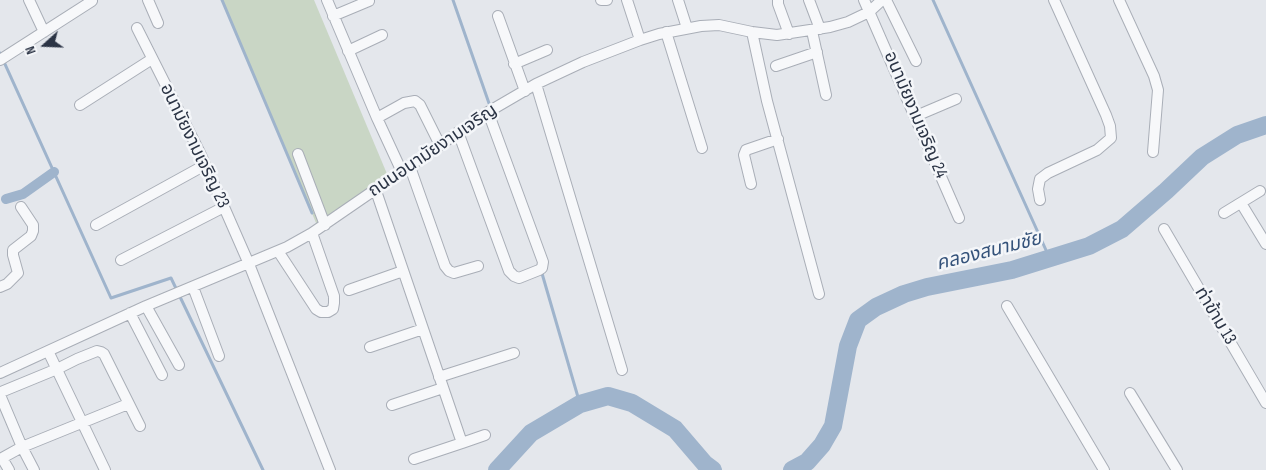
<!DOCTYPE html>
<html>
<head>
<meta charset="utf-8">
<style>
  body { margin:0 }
  #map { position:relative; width:1266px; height:470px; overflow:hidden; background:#e4e7ec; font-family:"Sofia Sans Condensed",sans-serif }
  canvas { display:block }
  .north { position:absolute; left:20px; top:20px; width:50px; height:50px; -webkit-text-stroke:4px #f4f6f9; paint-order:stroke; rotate:250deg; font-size:14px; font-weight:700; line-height:20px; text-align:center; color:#2b3445 }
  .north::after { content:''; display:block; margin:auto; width:18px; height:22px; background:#2b3445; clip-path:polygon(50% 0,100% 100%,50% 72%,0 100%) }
</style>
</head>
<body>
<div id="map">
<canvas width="1266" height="470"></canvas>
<div class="north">N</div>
</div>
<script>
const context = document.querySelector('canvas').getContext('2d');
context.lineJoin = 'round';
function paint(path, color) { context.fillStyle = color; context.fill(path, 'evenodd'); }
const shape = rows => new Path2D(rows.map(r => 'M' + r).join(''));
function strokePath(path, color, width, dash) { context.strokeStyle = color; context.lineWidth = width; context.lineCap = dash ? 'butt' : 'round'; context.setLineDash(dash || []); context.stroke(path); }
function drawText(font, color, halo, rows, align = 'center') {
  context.font = font + ' "Sofia Sans Condensed","Noto Sans Thai",sans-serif'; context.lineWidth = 5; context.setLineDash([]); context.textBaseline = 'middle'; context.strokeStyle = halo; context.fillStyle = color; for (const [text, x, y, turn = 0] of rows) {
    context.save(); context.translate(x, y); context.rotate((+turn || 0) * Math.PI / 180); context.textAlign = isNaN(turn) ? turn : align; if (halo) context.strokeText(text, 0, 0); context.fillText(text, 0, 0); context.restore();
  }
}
const green = shape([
  [222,0,314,0,390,181,319,230]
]);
const stream = shape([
  [222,0,312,213],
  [453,0,491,109],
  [933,0,1050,259],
  [0,53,111,298,171,278,263,470],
  [541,270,580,404]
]);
const canal = shape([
  [6,199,23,194,54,172]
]);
const river = shape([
  [497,470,531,433,580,404,608,396,632,403,675,429,705,464,713,470],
  [792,470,807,462,822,445,833,426,848,346,858,320,876,307,904,294,927,287,1012,270,1089,246,1122,229,1166,191,1202,157,1237,135,1266,125]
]);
const minor = shape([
  [29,0,44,32],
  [148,0,158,23],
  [327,0,377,118,402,172],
  [601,0,607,0],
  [627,0,640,40],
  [678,0,687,28],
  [778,0,778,4,789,34],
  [809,0,820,29],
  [864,0,959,218],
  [886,0,916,61],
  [1119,0,1154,76,1158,90,1153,152],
  [333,16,369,1],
  [498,16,525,91],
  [137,28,200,153,224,207,249,264,330,470],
  [812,31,826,95],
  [666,32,702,148],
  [752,32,767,101,819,294],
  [348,51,382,35],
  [0,60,92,1],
  [514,64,547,50],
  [776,66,817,52],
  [536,84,622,370],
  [80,105,152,59],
  [916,116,956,99],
  [377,118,404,103,415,101,420,105,440,145],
  [458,132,509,271,514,276,519,278,539,270,542,268,543,262,488,112],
  [298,154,325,225],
  [410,167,445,266,449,271,454,273,478,266],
  [751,184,744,155,746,150,778,139],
  [376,191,462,443,414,459],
  [1040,200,1038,189,1040,179,1048,173,1097,150,1111,138,1110,126,1106,115,1054,0],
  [1241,203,1266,244],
  [1224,213,1260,191],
  [96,225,205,165],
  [1164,229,1266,403],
  [278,251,316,309,321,312,328,312,333,309,334,303,334,296,312,233],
  [121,260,224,207],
  [0,287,7,284,18,273,13,255,13,250,31,236,33,231,33,225,21,207],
  [193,287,219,356],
  [349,290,403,271],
  [146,306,179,365],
  [1007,306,1104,470],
  [130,313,162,375],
  [370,347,423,329],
  [48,351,105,470],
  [0,373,146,306,287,247,312,233,488,112,536,84,583,62,640,40,659,34,701,26,719,25,752,32,777,35,830,27,848,22,869,12,882,0],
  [439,377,514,353],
  [1130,393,1177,470],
  [0,394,1,392,57,369,77,359,97,351,101,352,104,354,140,426],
  [0,395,22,447,34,470],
  [392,405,443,388],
  [462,443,485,435],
  [9,470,2,458,22,447,128,404]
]);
const streetNames = [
  ["อนามัยงามเจริญ 24",915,115,67],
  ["อนามัยงามเจริญ 23",194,146,64],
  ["ถนนอนามัยงามเจริญ",433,151,-34],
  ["ท่าข้าม 13",1215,316,59]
];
const waterNames = [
  ["คลองสนามชัย",989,252,-14]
];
paint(green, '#c9d6c5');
strokePath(stream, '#9fb4cc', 3);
strokePath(canal, '#9fb4cc', 10);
strokePath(river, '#9fb4cc', 18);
strokePath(minor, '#a9aeb7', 12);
strokePath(minor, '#f7f8fa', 10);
drawText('18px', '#2b3445', '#f4f6f9', streetNames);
drawText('italic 19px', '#34527a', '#f4f6f9', waterNames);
</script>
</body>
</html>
